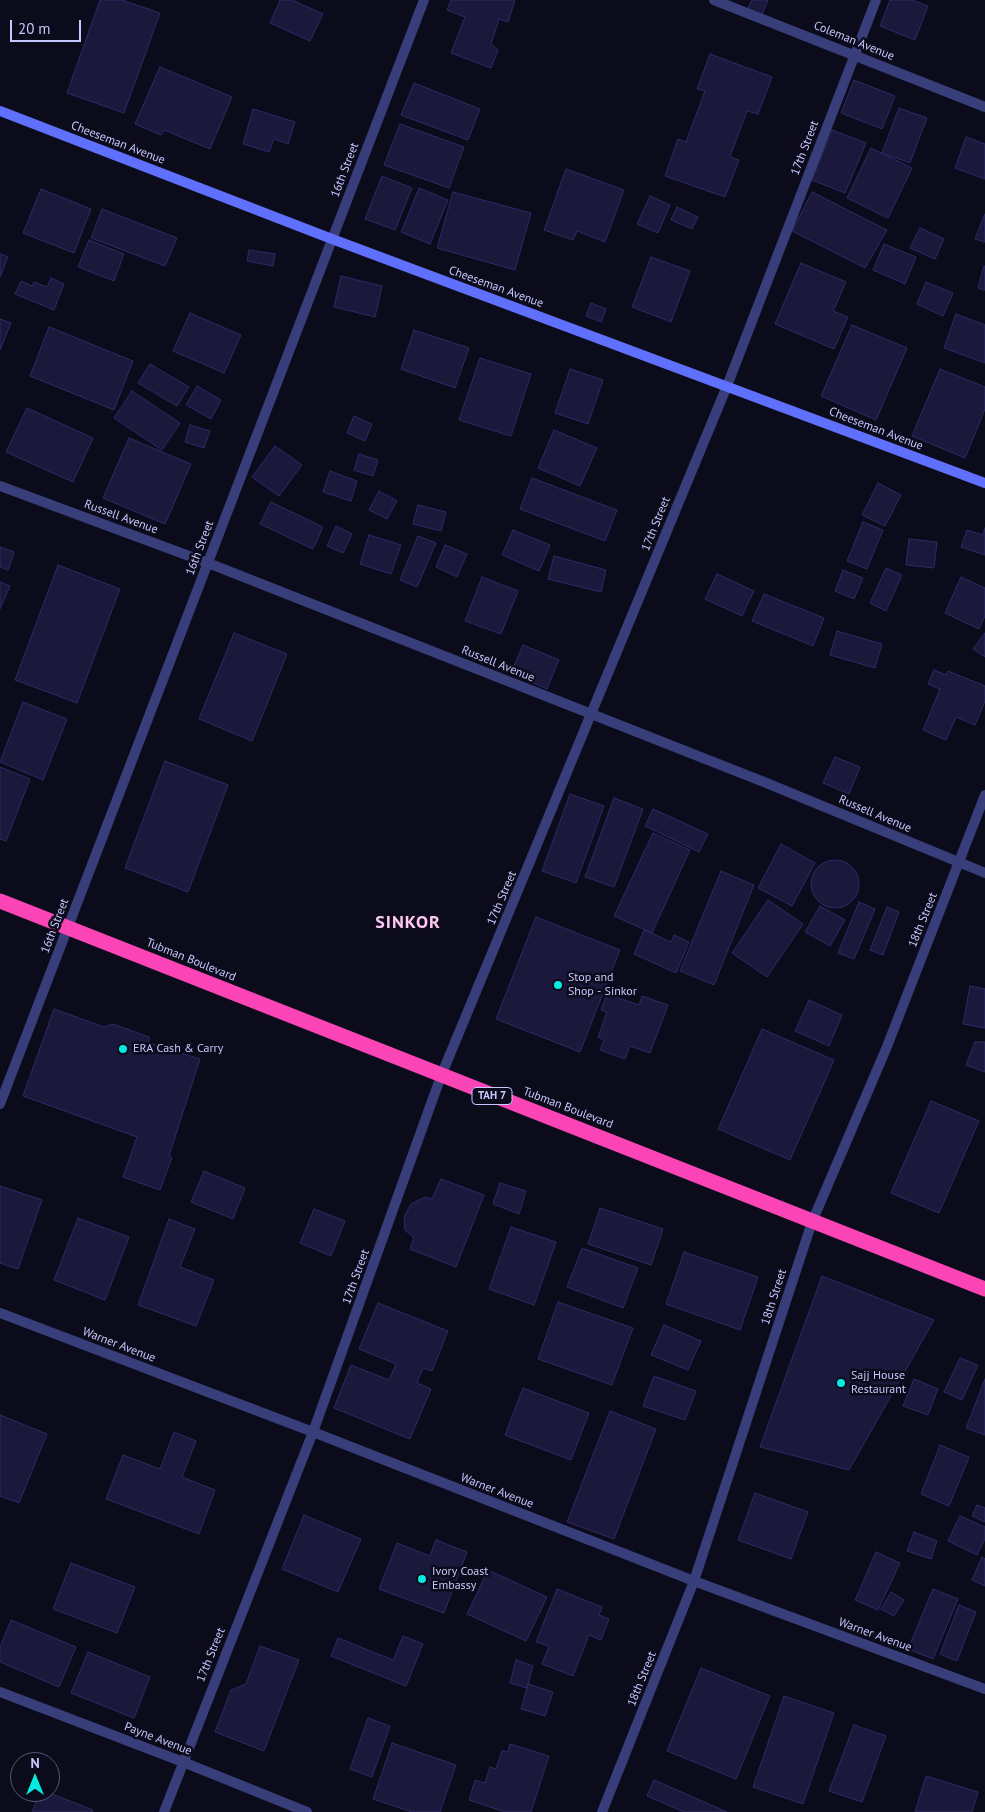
<!DOCTYPE html>
<html>
<head>
<meta charset="utf-8">
<style>
  body { margin:0 }
  #map { position:relative; width:985px; height:1812px; overflow:hidden; background:#0c0b1b; font-family:"PT Sans",sans-serif }
  canvas { display:block }
  .north { position:absolute; left:10px; top:1752px; width:50px; height:50px; box-sizing:border-box; background:#0c0b1b; border:1px solid #565776; border-radius:50%; rotate:0deg; font-size:14px; font-weight:700; line-height:20px; text-align:center; color:#c6c8fe }
  .north::after { content:''; display:block; margin:auto; width:18px; height:22px; background:#05ebe2; clip-path:polygon(50% 0,100% 100%,50% 72%,0 100%) }
  .scale { position:absolute; left:10px; top:20px; width:71px; height:22px; box-sizing:border-box; border:2px solid #c6c8fe; border-top:0; padding-left:6px; font-size:15px; line-height:18px; white-space:nowrap; color:#c6c8fe; -webkit-text-stroke:4px #0c0b1b; paint-order:stroke }
</style>
</head>
<body>
<div id="map">
<canvas width="985" height="1812"></canvas>
<div class="north">N</div>
<div class="scale">20 m</div>
</div>
<script>
const context = document.querySelector('canvas').getContext('2d');
context.lineJoin = 'round';
function paint(path, color) { context.fillStyle = color; context.fill(path, 'evenodd'); }
const shape = rows => new Path2D(rows.map(r => 'M' + r).join(''));
function strokePath(path, color, width, dash) { context.strokeStyle = color; context.lineWidth = width; context.lineCap = dash ? 'butt' : 'round'; context.setLineDash(dash || []); context.stroke(path); }
function drawText(font, color, halo, rows, align = 'center') {
  context.font = font + ' "PT Sans",sans-serif'; context.lineWidth = 5; context.setLineDash([]); context.textBaseline = 'middle'; context.strokeStyle = halo; context.fillStyle = color; for (const [text, x, y, turn = 0] of rows) {
    context.save(); context.translate(x, y); context.rotate((+turn || 0) * Math.PI / 180); context.textAlign = isNaN(turn) ? turn : align; if (halo) context.strokeText(text, 0, 0); context.fillText(text, 0, 0); context.restore();
  }
}
const building = shape([
  [100,0,122,0,160,13,124,113,67,93,100,0],
  [280,0,292,0,323,14,310,41,270,23,280,0],
  [451,0,515,0,508,22,499,19,491,44,498,50,491,68,451,53,465,17,447,10,451,0],
  [752,0,768,0,762,15,747,10,752,0],
  [890,0,912,0,928,6,915,40,880,26,890,0],
  [710,54,772,77,758,114,747,111,730,157,739,160,725,197,665,176,678,139,686,142,705,91,697,89,710,54],
  [160,67,232,97,210,149,164,130,161,135,135,124,160,67],
  [854,80,895,96,882,129,841,113,854,80],
  [414,83,480,109,468,140,401,115,414,83],
  [899,108,927,118,910,163,882,153,899,108],
  [253,109,295,122,288,144,274,139,269,152,243,144,253,109],
  [400,124,464,147,449,188,384,165,400,124],
  [832,130,866,143,845,193,812,180,832,130],
  [966,137,985,144,985,179,955,168,966,137],
  [871,148,912,168,888,218,847,198,871,148],
  [566,169,624,190,605,242,577,231,573,240,544,230,566,169],
  [382,176,412,188,395,230,365,219,382,176],
  [419,188,448,200,430,244,401,232,419,188],
  [41,189,91,209,74,253,23,233,41,189],
  [453,192,531,213,515,270,437,248,453,192],
  [812,192,887,230,865,268,792,231,812,192],
  [650,196,670,205,658,233,637,224,650,196],
  [677,207,698,217,692,229,671,220,677,207],
  [102,209,177,238,165,266,91,238,102,209],
  [985,214,985,242,975,239,985,214],
  [920,228,944,239,935,259,910,248,920,228],
  [89,240,124,254,114,281,78,267,89,240],
  [884,244,916,257,905,284,873,270,884,244],
  [249,250,275,254,273,266,247,261,249,250],
  [0,254,8,257,0,277,0,254],
  [651,257,690,271,671,322,632,307,651,257],
  [801,263,846,282,833,311,848,317,834,349,775,324,801,263],
  [984,266,985,267,985,290,978,288,984,266],
  [341,276,382,286,375,317,334,307,341,276],
  [51,278,64,284,54,310,15,294,21,281,32,286,34,282,47,287,51,278],
  [926,282,953,293,943,316,917,304,926,282],
  [591,303,606,309,601,322,586,316,591,303],
  [190,313,241,335,224,373,173,351,190,313],
  [956,314,985,325,985,363,944,348,956,314],
  [0,319,11,323,0,350,0,319],
  [852,325,907,348,876,420,821,396,852,325],
  [49,327,133,361,114,410,30,376,49,327],
  [414,330,469,348,455,388,401,369,414,330],
  [480,358,531,374,511,436,459,420,480,358],
  [150,364,189,387,177,406,138,383,150,364],
  [570,369,603,380,588,424,555,413,570,369],
  [940,369,985,387,985,409,965,458,912,436,940,369],
  [197,386,221,400,211,419,186,405,197,386],
  [132,391,180,423,162,450,114,418,132,391],
  [27,408,93,438,73,482,6,452,27,408],
  [354,416,372,424,365,441,347,433,354,416],
  [190,425,210,431,204,448,185,442,190,425],
  [554,430,597,448,580,486,538,468,554,430],
  [129,438,191,464,165,524,103,498,129,438],
  [275,446,302,465,279,496,252,477,275,446],
  [359,454,378,460,373,476,354,470,359,454],
  [330,471,357,481,351,501,323,492,330,471],
  [532,478,617,510,605,541,520,509,532,478],
  [878,483,901,495,885,526,862,515,878,483],
  [379,491,397,501,387,519,369,510,379,491],
  [271,502,323,527,313,549,260,524,271,502],
  [418,505,446,512,441,531,413,524,418,505],
  [863,522,883,530,867,569,847,561,863,522],
  [336,526,352,534,343,553,327,546,336,526],
  [985,528,985,555,961,547,967,530,983,535,985,528],
  [513,530,550,545,539,571,502,555,513,530],
  [369,535,401,545,391,574,360,564,369,535],
  [418,536,436,543,417,587,400,580,418,536],
  [909,539,937,542,934,568,906,565,909,539],
  [445,545,467,554,457,577,436,567,445,545],
  [0,547,14,552,8,570,0,567,0,547],
  [554,556,606,570,601,592,548,579,554,556],
  [58,565,120,589,77,703,15,680,58,565],
  [886,568,902,575,886,611,870,603,886,568],
  [843,570,863,578,854,599,835,591,843,570],
  [717,574,754,591,742,616,705,599,717,574],
  [482,577,518,591,501,634,465,621,482,577],
  [961,577,985,588,985,616,979,629,945,613,961,577],
  [0,582,10,586,0,609,0,582],
  [764,594,824,618,813,646,752,621,764,594],
  [837,631,882,644,875,668,830,655,837,631],
  [234,633,287,654,252,741,199,719,234,633],
  [985,633,985,657,973,649,985,633],
  [523,645,559,660,547,689,511,673,523,645],
  [934,670,946,675,948,671,985,686,985,701,975,725,956,717,946,740,923,730,940,689,928,684,934,670],
  [23,702,67,719,43,780,0,762,23,702],
  [835,757,860,767,849,794,823,783,835,757],
  [165,761,228,785,188,892,125,868,165,761],
  [0,767,30,779,6,841,0,839,0,767],
  [570,794,604,806,576,883,542,871,570,794],
  [614,798,643,809,614,887,585,877,614,798],
  [653,809,708,834,699,852,645,826,653,809],
  [653,833,690,850,652,933,614,916,653,833],
  [781,844,815,863,792,906,758,888,781,844],
  '811 884a24 24 0 1 1 48 0a24 24 0 1 1-48 0Z',
  [721,871,754,885,714,985,680,971,721,871],
  [768,900,803,924,767,977,732,953,768,900],
  [859,902,875,909,854,959,838,953,859,902],
  [820,906,845,920,830,946,805,932,820,906],
  [887,907,899,912,883,955,870,950,887,907],
  [536,917,620,950,580,1052,496,1019,536,917],
  [644,930,671,942,674,935,689,942,676,973,634,954,644,930],
  [970,986,985,989,985,1028,963,1024,970,986],
  [607,994,639,1005,642,996,668,1005,650,1053,630,1046,625,1059,600,1050,604,1040,598,1037,607,1012,601,1010,607,994],
  [809,1000,842,1015,829,1046,795,1031,809,1000],
  [54,1009,104,1027,113,1024,149,1037,149,1043,200,1059,169,1156,172,1158,160,1190,123,1177,137,1137,23,1096,54,1009],
  [762,1029,834,1060,790,1160,718,1129,762,1029],
  [975,1042,985,1042,985,1072,966,1065,975,1042],
  [931,1101,979,1121,939,1213,891,1193,931,1101],
  [204,1171,245,1188,233,1219,191,1202,204,1171],
  [441,1179,484,1195,456,1267,410,1249,414,1238,405,1230,404,1217,411,1204,425,1197,432,1199,441,1179],
  [500,1183,526,1191,519,1214,493,1204,500,1183],
  [0,1186,42,1200,18,1269,0,1263,0,1186],
  [600,1208,663,1229,651,1265,588,1244,600,1208],
  [314,1209,345,1221,331,1256,300,1243,314,1209],
  [78,1218,129,1237,105,1300,54,1280,78,1218],
  [169,1219,195,1229,180,1267,214,1280,196,1326,138,1305,169,1219],
  [511,1227,556,1242,534,1305,489,1289,511,1227],
  [582,1248,638,1268,623,1308,567,1287,582,1248],
  [684,1252,758,1277,740,1330,666,1304,684,1252],
  [822,1276,934,1320,849,1470,760,1447,822,1276],
  [558,1302,633,1328,612,1385,538,1359,558,1302],
  [378,1303,448,1331,432,1371,423,1368,417,1383,431,1389,410,1439,334,1408,351,1365,389,1380,396,1364,359,1349,378,1303],
  [664,1325,701,1341,688,1370,651,1355,664,1325],
  [960,1358,978,1365,962,1400,944,1392,960,1358],
  [654,1376,696,1391,685,1420,643,1406,654,1376],
  [914,1379,938,1389,928,1415,903,1406,914,1379],
  [985,1379,985,1435,966,1428,985,1379],
  [523,1388,589,1413,571,1460,505,1435,523,1388],
  [610,1411,656,1429,614,1539,567,1522,610,1411],
  [0,1415,47,1434,19,1503,0,1496,0,1415],
  [174,1432,196,1441,182,1477,215,1490,199,1534,106,1499,123,1455,160,1469,174,1432],
  [940,1445,969,1457,949,1506,921,1494,940,1445],
  [755,1493,808,1512,791,1559,738,1540,755,1493],
  [977,1505,985,1508,985,1522,972,1516,977,1505],
  [304,1515,361,1539,338,1592,282,1569,304,1515],
  [960,1516,985,1527,985,1539,977,1555,948,1541,960,1516],
  [914,1532,937,1541,931,1559,907,1551,914,1532],
  [436,1540,467,1552,444,1613,379,1589,397,1543,430,1556,436,1540],
  [876,1552,900,1563,878,1610,855,1600,876,1552],
  [982,1557,985,1559,985,1586,972,1580,982,1557],
  [71,1563,135,1587,117,1633,53,1609,71,1563],
  [488,1570,547,1597,526,1641,467,1614,488,1570],
  [557,1589,602,1607,599,1615,609,1619,601,1640,589,1635,573,1676,542,1664,549,1646,536,1642,557,1589],
  [933,1589,958,1599,933,1659,908,1649,933,1589],
  [891,1592,904,1600,894,1616,881,1609,891,1592],
  [959,1605,976,1612,957,1661,940,1654,959,1605],
  [11,1620,76,1647,59,1687,0,1662,0,1647,11,1620],
  [403,1636,423,1644,406,1686,331,1656,338,1638,393,1660,403,1636],
  [260,1646,299,1660,264,1751,215,1732,231,1690,246,1684,260,1646],
  [88,1652,150,1677,134,1718,71,1693,88,1652],
  [516,1660,533,1666,527,1688,510,1683,516,1660],
  [701,1668,770,1696,736,1779,667,1751,701,1668],
  [528,1684,553,1692,545,1716,521,1709,528,1684],
  [784,1696,834,1713,803,1804,753,1787,784,1696],
  [368,1718,390,1726,372,1777,350,1769,368,1718],
  [854,1725,886,1736,862,1802,829,1791,854,1725],
  [392,1743,456,1765,440,1812,412,1812,373,1799,392,1743],
  [510,1744,549,1756,531,1812,505,1812,469,1800,475,1780,485,1783,490,1767,496,1769,502,1751,508,1752,510,1744],
  [926,1776,978,1792,972,1812,915,1812,926,1776],
  [654,1780,727,1812,684,1812,647,1796,654,1780],
  [40,1792,47,1792,93,1810,92,1812,32,1812,40,1792]
]);
const street = shape([
  [714,0,985,107],
  [0,486,208,563,764,782,985,873],
  [0,1104,424,0],
  [0,1313,313,1432,694,1581,985,1689],
  [0,1692,183,1762,307,1812],
  [164,1812,313,1432,441,1076,727,386,876,0],
  [602,1812,694,1581,812,1222,886,1049,985,795]
]);
const secondary = shape([
  [0,111,332,239,985,483]
]);
const highway = shape([
  [0,901,985,1289]
]);
const markers = [
  [558,985,5,"#05ebe2"],
  [123,1049,5,"#05ebe2"],
  [841,1383,5,"#05ebe2"],
  [422,1579,5,"#05ebe2"]
];
const shields = [
  [492,1096,40]
];
const shieldNames = [
  ["TAH 7",492,1096]
];
const streetNames = [
  ["Coleman Avenue",854,41,22],
  ["Cheeseman Avenue",118,143,21],
  ["17th Street",805,148,-69],
  ["16th Street",345,170,-69],
  ["Cheeseman Avenue",496,287,20],
  ["Cheeseman Avenue",876,429,21],
  ["Russell Avenue",121,517,20],
  ["17th Street",656,524,-68],
  ["16th Street",200,548,-69],
  ["Russell Avenue",498,664,22],
  ["Russell Avenue",875,814,23],
  ["17th Street",502,898,-67],
  ["18th Street",923,920,-68],
  ["16th Street",55,926,-69],
  ["Tubman Boulevard",191,960,22],
  ["Tubman Boulevard",568,1108,21],
  ["17th Street",356,1277,-70],
  ["18th Street",774,1297,-72],
  ["Warner Avenue",119,1345,21],
  ["Warner Avenue",497,1491,21],
  ["Warner Avenue",875,1635,20],
  ["17th Street",211,1655,-68],
  ["18th Street",642,1679,-68],
  ["Payne Avenue",158,1739,21]
];
const poiNames = [
  ["Stop and",568,978],
  ["Shop - Sinkor",568,992],
  ["ERA Cash & Carry",133,1049],
  ["Sajj House",851,1376],
  ["Restaurant",851,1390],
  ["Ivory Coast",432,1572],
  ["Embassy",432,1586]
];
const districtNames = [
  ["SINKOR",408,923]
];
paint(building, '#1a183b');
strokePath(building, '#2e2a67', 1);
strokePath(street, '#373e79', 10);
strokePath(secondary, '#5f71fc', 10);
strokePath(highway, '#fb44b5', 15);
for (const [x, y, r, color] of markers) { const dot = new Path2D(); dot.arc(x, y, r, 0, 2 * Math.PI); context.fillStyle = color; context.fill(dot); strokePath(dot, '#0c0b1b', 2); }
for (const [x, y, w] of shields) { const box = new Path2D(); box.roundRect(x - w / 2, y - 8.5, w, 17, 4); context.fillStyle = '#0c0b1b'; context.fill(box); strokePath(box, '#c6c8fe', 1); }
drawText('bold 11px', '#c6c8fe', null, shieldNames);
drawText('12px', '#c6c8fe', '#0c0b1b', streetNames);
drawText('12px', '#c6c8fe', '#0c0b1b', poiNames, 'left');
context.letterSpacing = '1px';
drawText('bold 18px', '#fec8f2', '#0c0b1b', districtNames);
context.letterSpacing = '0px';
</script>
</body>
</html>
